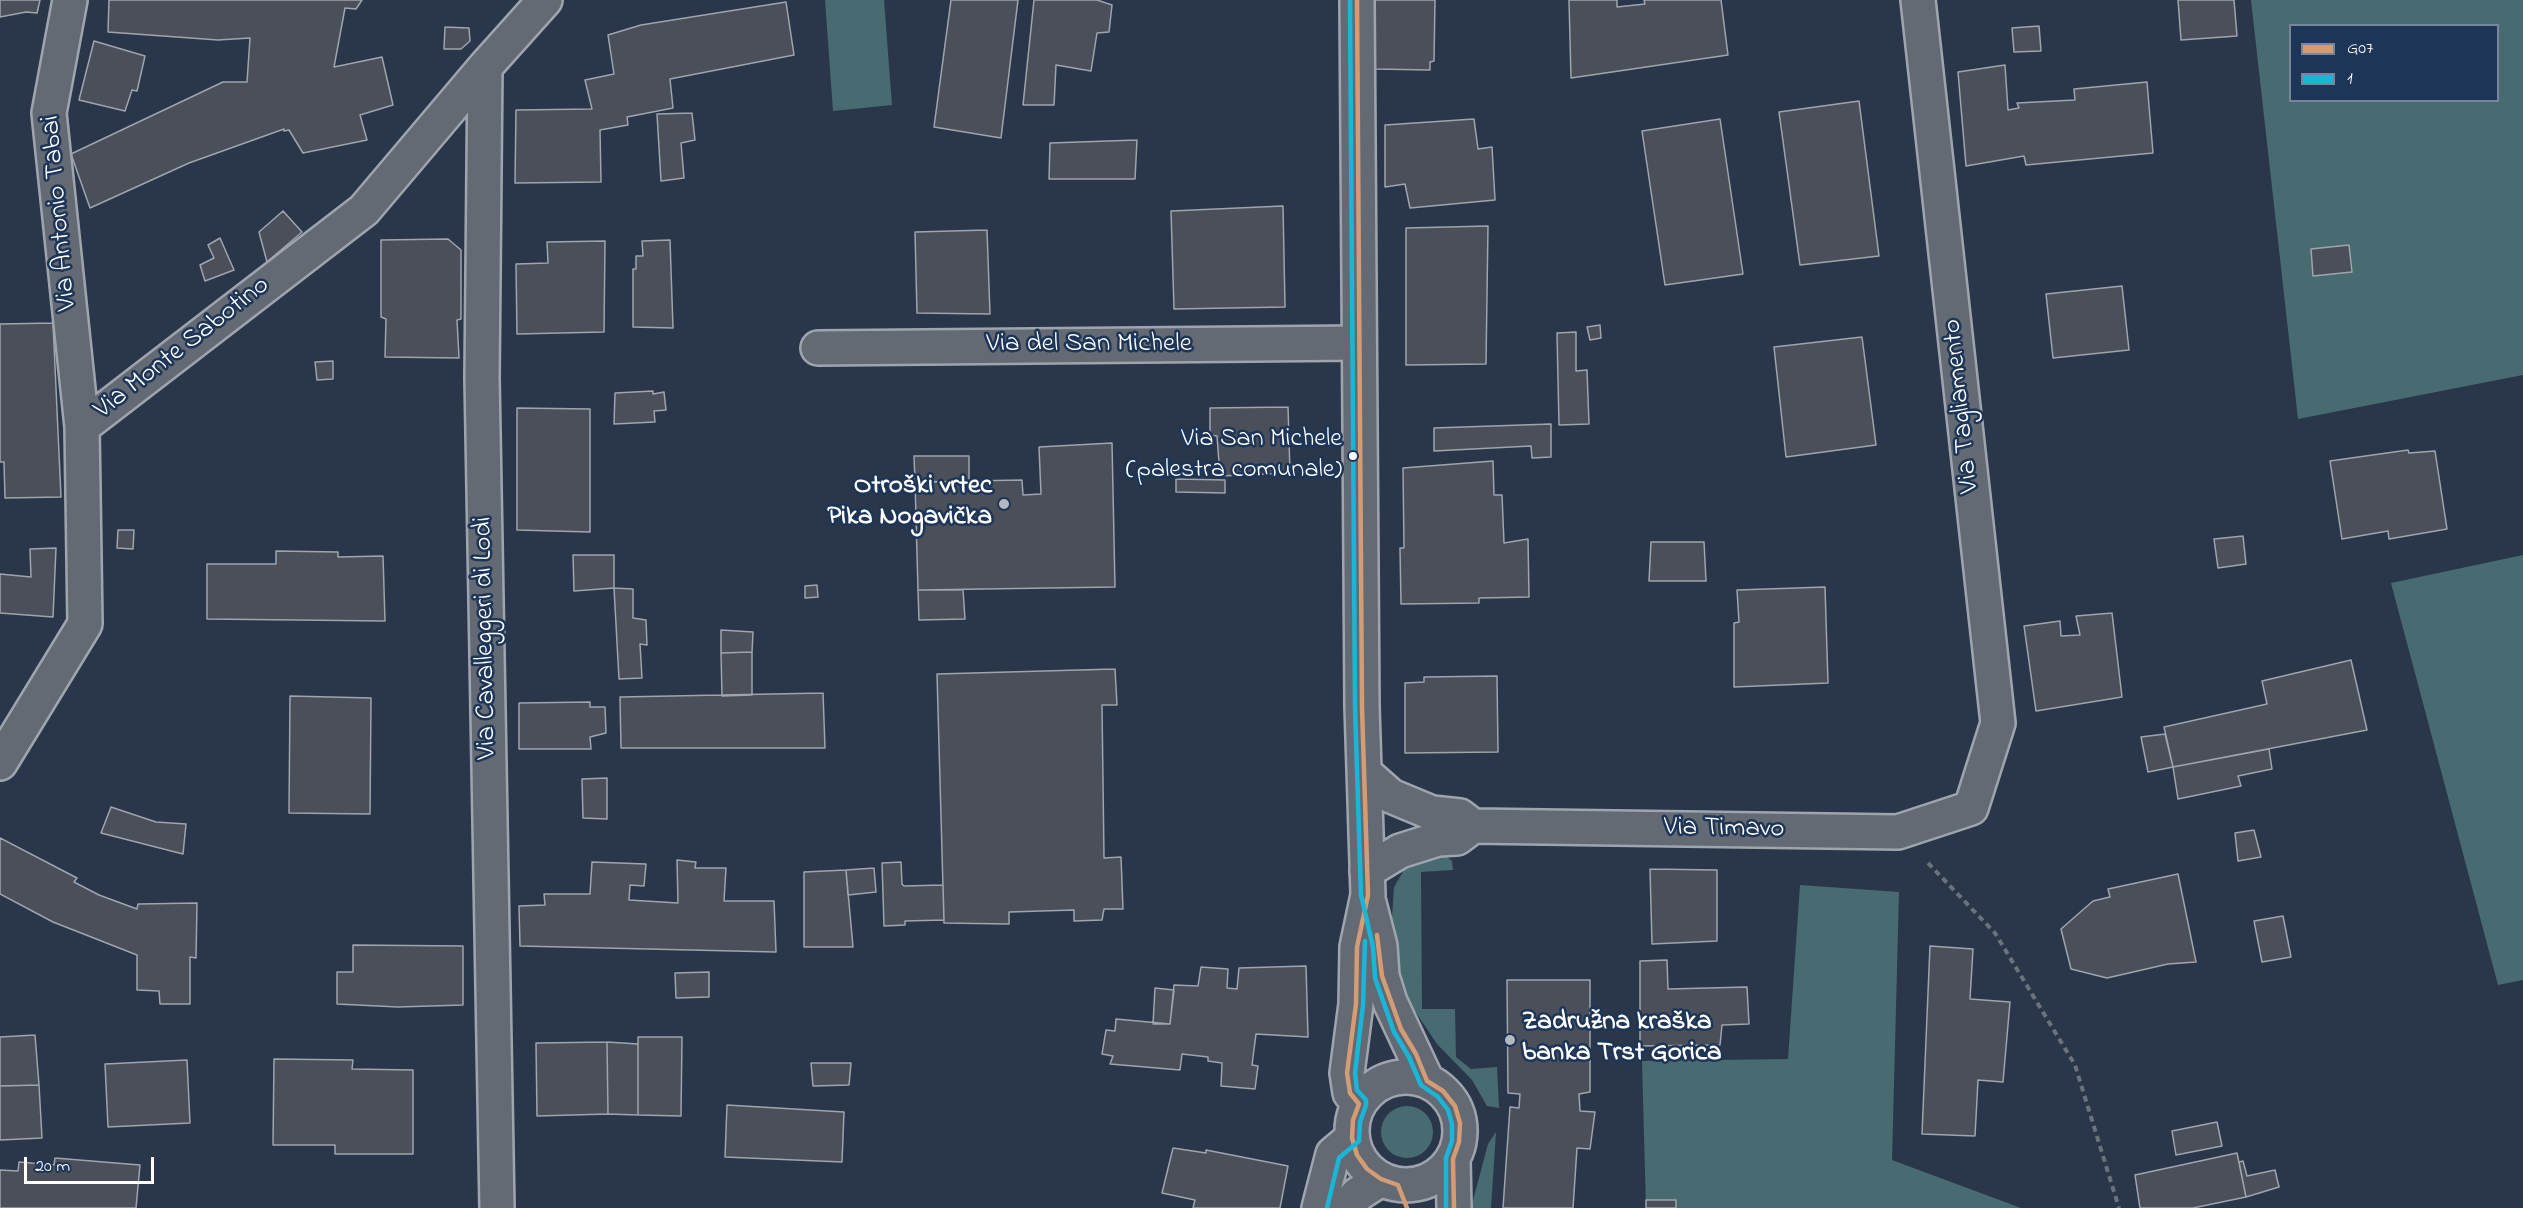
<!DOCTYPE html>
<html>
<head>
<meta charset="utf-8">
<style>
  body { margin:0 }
  #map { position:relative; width:2523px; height:1208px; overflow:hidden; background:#2a374a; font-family:"Indie Flower",sans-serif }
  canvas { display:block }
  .legend { position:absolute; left:2289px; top:24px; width:210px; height:78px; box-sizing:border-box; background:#1d3557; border:2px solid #77869a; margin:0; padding:8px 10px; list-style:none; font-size:18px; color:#fff }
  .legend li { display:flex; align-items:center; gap:12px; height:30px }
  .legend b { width:30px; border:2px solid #77869a }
  .scale { position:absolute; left:24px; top:1157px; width:130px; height:27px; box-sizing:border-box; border:3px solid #fff; border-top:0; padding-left:8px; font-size:18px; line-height:21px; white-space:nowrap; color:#fff; -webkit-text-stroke:4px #1d3557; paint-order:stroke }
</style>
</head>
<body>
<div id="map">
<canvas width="2523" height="1208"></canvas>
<ul class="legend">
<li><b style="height:8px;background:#d39c74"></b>G07</li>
<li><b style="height:8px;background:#1ab6d8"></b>1</li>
</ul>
<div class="scale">20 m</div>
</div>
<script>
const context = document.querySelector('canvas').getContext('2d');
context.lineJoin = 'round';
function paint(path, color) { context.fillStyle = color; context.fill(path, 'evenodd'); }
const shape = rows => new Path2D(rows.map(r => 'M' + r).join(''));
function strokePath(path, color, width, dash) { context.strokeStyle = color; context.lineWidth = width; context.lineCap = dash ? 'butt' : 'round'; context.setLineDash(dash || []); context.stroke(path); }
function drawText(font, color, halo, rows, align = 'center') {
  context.font = font + ' "Indie Flower",sans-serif'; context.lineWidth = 5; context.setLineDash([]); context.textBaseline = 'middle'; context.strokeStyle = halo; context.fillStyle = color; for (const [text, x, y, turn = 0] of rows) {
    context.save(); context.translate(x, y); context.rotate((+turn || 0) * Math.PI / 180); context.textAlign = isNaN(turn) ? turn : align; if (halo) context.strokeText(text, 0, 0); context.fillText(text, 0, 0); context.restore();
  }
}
const green = shape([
  [825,0,884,0,892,105,833,111],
  [2251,0,2523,0,2523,375,2298,419],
  [2290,26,2498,26,2498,100,2290,100],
  [2523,555,2523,980,2498,985,2391,583],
  [1444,854,1452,861,1453,870,1421,872,1422,1009,1455,1009,1456,1057,1471,1069,1497,1067,1499,1108,1487,1106,1472,1080,1437,1044,1407,999,1394,960,1392,918,1394,887,1407,865],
  [1800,885,1899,892,1892,1160,2021,1208,1646,1208,1642,1061,1788,1059],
  '1381 1132a26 26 0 1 1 52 0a26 26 0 1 1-52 0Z',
  [1496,1132,1491,1208,1471,1208,1488,1144]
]);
const building = shape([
  [0,0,40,0,37,13,26,12,0,17,0,0],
  [109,0,362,0,356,9,345,8,334,67,382,57,393,105,360,115,367,140,303,153,289,130,284,131,284,129,189,163,90,208,71,154,223,82,247,82,250,38,218,40,108,32,109,0],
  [951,0,1018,0,1001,138,934,127,951,0],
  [1034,0,1097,0,1112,5,1109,32,1097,33,1091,71,1056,65,1054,105,1023,105,1034,0],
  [1375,0,1435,0,1434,61,1430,62,1430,70,1375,69,1375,0],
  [1569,0,1617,0,1617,7,1645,4,1644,0,1721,0,1728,55,1571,78,1569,0],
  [2178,0,2234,0,2237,36,2181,40,2178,0],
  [786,2,794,55,670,79,673,108,627,117,628,125,600,130,601,182,515,183,516,110,592,109,585,80,614,74,608,35,641,25,786,2],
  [2039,26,2041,51,2014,52,2012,28,2039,26],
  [445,27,469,28,470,41,461,49,444,49,445,27],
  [94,41,145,56,137,91,132,90,125,111,79,100,94,41],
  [2005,65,2008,110,2019,108,2017,103,2075,100,2074,89,2147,82,2153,153,2026,165,2024,156,1966,166,1958,72,2005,65],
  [1859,101,1879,256,1800,265,1779,112,1859,101],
  [692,113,695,140,681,143,684,178,661,181,657,114,692,113],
  [1474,119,1478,149,1492,147,1495,200,1410,208,1405,184,1385,187,1385,125,1474,119],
  [1720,119,1743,274,1665,285,1642,131,1720,119],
  [1137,140,1135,179,1049,179,1050,143,1137,140],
  [1283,206,1285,307,1174,309,1171,211,1283,206],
  [283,211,302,232,267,262,259,232,283,211],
  [1488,226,1486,364,1406,365,1406,228,1488,226],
  [987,230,990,314,917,313,915,232,987,230],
  [220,238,234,270,205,281,200,265,214,258,208,245,220,238],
  [448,239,461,250,461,319,457,320,459,358,385,357,386,319,381,317,381,240,448,239],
  [670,240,673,328,633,327,633,269,636,269,636,256,643,256,642,241,670,240],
  [605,241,604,332,517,334,516,264,548,263,547,242,605,241],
  [2349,245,2352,272,2313,276,2311,249,2349,245],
  [2122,286,2129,350,2053,358,2046,294,2122,286],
  [53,323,61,497,5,498,4,462,0,462,0,324,53,323],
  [1600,325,1601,338,1590,340,1587,327,1600,325],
  [1576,332,1576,371,1587,370,1589,424,1559,425,1557,333,1576,332],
  [1862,337,1876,445,1786,457,1774,347,1862,337],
  [333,361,333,379,317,380,315,362,333,361],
  [653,391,653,394,664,392,666,410,654,411,655,422,614,424,615,393,653,391],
  [1288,407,1290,473,1220,476,1217,436,1210,435,1210,408,1288,407],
  [517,408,590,409,590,532,517,530,517,408],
  [1551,424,1551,457,1532,458,1531,446,1434,451,1434,428,1551,424],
  [1112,443,1115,587,918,590,915,482,1022,480,1023,495,1041,494,1039,447,1112,443],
  [2408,450,2409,453,2435,451,2447,529,2389,539,2388,531,2342,539,2330,461,2408,450],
  [914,456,969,456,969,482,915,482,914,456],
  [1493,461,1494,495,1502,495,1504,543,1528,539,1529,597,1479,598,1479,603,1401,604,1400,548,1404,548,1403,468,1493,461],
  [1176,479,1225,480,1225,493,1176,492,1176,479],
  [118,530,134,530,133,549,117,548,118,530],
  [2243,536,2246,564,2218,568,2214,539,2243,536],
  [1651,542,1704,542,1706,581,1649,581,1651,542],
  [56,548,53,617,0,613,0,574,31,577,30,549,56,548],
  [276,551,338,552,338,557,383,556,385,621,207,619,207,564,276,564,276,551],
  [573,555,614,555,614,588,574,591,573,555],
  [817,585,818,597,805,598,805,586,817,585],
  [1825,587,1828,683,1734,687,1734,623,1739,622,1737,590,1825,587],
  [614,588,633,589,633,618,646,620,647,645,640,644,642,678,619,679,614,588],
  [918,590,963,590,965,619,919,620,918,590],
  [2112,613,2122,697,2036,711,2024,626,2060,621,2061,636,2080,635,2076,616,2112,613],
  [721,630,753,632,752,652,721,653,721,630],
  [752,652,752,695,722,696,721,653,752,652],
  [2351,660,2367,730,2173,767,2164,727,2267,704,2262,681,2351,660],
  [1115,669,1117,705,1102,705,1104,858,1121,857,1123,909,1104,909,1102,920,1074,921,1074,910,1009,912,1009,924,944,923,937,674,1115,669],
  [1497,676,1498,752,1405,753,1405,683,1424,682,1424,677,1497,676],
  [823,693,825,748,621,748,620,697,823,693],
  [290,696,371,698,370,814,289,813,290,696],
  [590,702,590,707,605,707,606,733,590,737,591,749,519,749,519,703,590,702],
  [2165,734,2173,767,2148,772,2141,737,2165,734],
  [2269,749,2272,769,2238,776,2241,786,2178,799,2173,767,2269,749],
  [607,778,607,819,583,818,582,779,607,778],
  [111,807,156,822,186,824,183,854,101,833,111,807],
  [2254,830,2261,857,2238,861,2235,833,2254,830],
  [0,838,77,878,74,882,99,895,137,909,138,904,197,903,196,958,190,957,190,1004,160,1004,159,991,137,990,137,955,53,922,0,894,0,838],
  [677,860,696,862,695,868,726,868,724,901,774,901,776,952,520,946,519,906,545,905,544,894,590,894,592,862,646,864,644,886,630,885,629,900,678,903,677,860],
  [901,862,902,884,904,886,943,885,944,920,905,921,905,925,884,926,882,863,901,862],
  [874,868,876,892,848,895,846,870,874,868],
  [1650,869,1717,870,1717,941,1652,944,1650,869],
  [846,870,853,947,804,947,804,872,846,870],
  [2178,874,2196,962,2168,964,2107,978,2071,969,2061,929,2093,901,2110,897,2108,889,2178,874],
  [2283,916,2291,957,2262,962,2254,921,2283,916],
  [353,945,463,946,463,1005,398,1007,337,1004,337,972,353,972,353,945],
  [1930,946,1973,949,1970,999,2010,1002,2003,1082,1978,1080,1975,1136,1922,1134,1930,946],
  [1667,960,1668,989,1747,987,1749,1024,1722,1025,1720,1045,1640,1046,1640,961,1667,960],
  [1306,966,1308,1037,1256,1034,1252,1065,1258,1066,1255,1089,1221,1086,1222,1063,1208,1061,1208,1057,1182,1054,1180,1070,1110,1064,1113,1056,1102,1054,1106,1030,1115,1031,1116,1019,1170,1024,1174,985,1198,986,1201,967,1228,969,1227,988,1237,989,1239,968,1306,966],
  [709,972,709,997,676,998,675,973,709,972],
  [1507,980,1590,980,1590,1092,1579,1094,1580,1111,1595,1112,1590,1149,1577,1148,1573,1208,1503,1208,1510,1107,1519,1108,1520,1094,1508,1093,1507,980],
  [1155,988,1174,990,1170,1024,1153,1024,1155,988],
  [35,1035,39,1085,0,1086,0,1037,35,1035],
  [638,1037,682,1037,681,1116,638,1115,638,1037],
  [607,1042,608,1114,537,1116,536,1043,607,1042],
  [607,1042,638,1044,638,1115,608,1114,607,1042],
  [274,1059,353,1060,352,1069,413,1070,413,1154,335,1154,335,1145,273,1145,274,1059],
  [187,1060,190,1123,108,1127,105,1064,187,1060],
  [811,1063,851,1063,849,1085,813,1086,811,1063],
  [39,1085,42,1138,0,1140,0,1086,39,1085],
  [727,1105,844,1112,842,1162,725,1157,727,1105],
  [2217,1122,2222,1146,2176,1155,2172,1131,2217,1122],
  [1173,1148,1206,1153,1206,1150,1288,1166,1280,1208,1193,1208,1195,1200,1162,1193,1173,1148],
  [2237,1153,2246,1197,2193,1208,2140,1208,2135,1175,2237,1153],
  [55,1158,140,1165,136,1208,0,1208,0,1170,18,1171,19,1162,54,1165,55,1158],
  [2243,1161,2247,1176,2275,1170,2279,1187,2246,1197,2239,1162,2243,1161],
  [1646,1200,1676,1200,1676,1208,1646,1208,1646,1200]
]);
const path = shape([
  [1928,863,1995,933,2075,1065,2119,1208]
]);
const street = shape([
  [70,0,49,113,82,427],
  [485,67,482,378,497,1208],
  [818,348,1359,343],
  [0,763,85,624,82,427,364,210,485,67,545,0],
  [1365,773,1391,796,1432,813,1460,816,1473,826],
  [1367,871,1400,851,1438,839,1457,838,1473,826,1898,832,1971,808,1998,723,1918,0],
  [1319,1208,1333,1154,1352,1138],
  [1345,1208,1358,1194,1381,1179]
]);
const secondary = shape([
  [1357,0,1362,707,1368,895,1357,947,1356,1004,1347,1073,1350,1093,1359,1104],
  [1369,903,1380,946,1382,976,1390,1002,1427,1081],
  '1352 1131a54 54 0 1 1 108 0a54 54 0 1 1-108 0Z',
  [1453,1159,1454,1208]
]);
const bus1 = shape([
  [1357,0,1362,707,1368,895,1357,947,1356,1004,1347,1073,1350,1093,1359,1104,1353,1120,1352,1138,1357,1155,1367,1169,1381,1179,1398,1185,1407,1208],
  [1377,935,1382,976,1401,1029,1416,1054,1427,1081,1443,1091,1455,1106,1460,1123,1459,1142,1453,1159,1454,1208]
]);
const bus2 = shape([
  [1350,0,1355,707,1361,895,1373,947,1375,978,1394,1032,1409,1057,1421,1085,1438,1097,1448,1110,1452,1124,1452,1141,1446,1158,1446,1208],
  [1327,1208,1339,1158,1359,1141,1360,1122,1366,1105,1366,1100,1357,1090,1355,1073,1363,1005,1365,941]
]);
const markers = [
  [1353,456,5,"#fff"],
  [1004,504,6,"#b4b9c0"],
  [1510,1040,6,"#b4b9c0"]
];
const busNames = [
  ["Via San Michele",1342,441],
  ["(palestra comunale)",1342,472]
];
const streetNames = [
  ["Via Antonio Tabai",61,213,-95],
  ["Via del San Michele",1089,346],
  ["Via Monte Sabotino",183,349,-38],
  ["Via Tagliamento",1963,406,-96],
  ["Via Cavalleggeri di Lodi",487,638,-91],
  ["Via Timavo",1724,830,1]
];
const poiNames = [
  ["Otroški vrtec",992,488],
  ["Pika Nogavička",992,519],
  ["Zadružna kraška",1522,1024,"left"],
  ["banka Trst Gorica",1522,1055,"left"]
];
paint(green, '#476b70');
paint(building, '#4a4f5a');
strokePath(building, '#9fa5ae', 1.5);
strokePath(street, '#9fa5ae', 38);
strokePath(secondary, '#9fa5ae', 38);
strokePath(path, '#6a727c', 4, [6, 4.5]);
strokePath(street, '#636a74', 33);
strokePath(secondary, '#636a74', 33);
strokePath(bus1, '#d39c74', 4.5);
strokePath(bus2, '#1ab6d8', 4.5);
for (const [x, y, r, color] of markers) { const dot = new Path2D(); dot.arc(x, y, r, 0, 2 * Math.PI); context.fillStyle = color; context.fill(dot); strokePath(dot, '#1d3557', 2); }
drawText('26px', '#fff', '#1d3557', busNames, 'right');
drawText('27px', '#fff', '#1d3557', streetNames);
drawText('bold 27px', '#fff', '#1d3557', poiNames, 'right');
</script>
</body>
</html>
